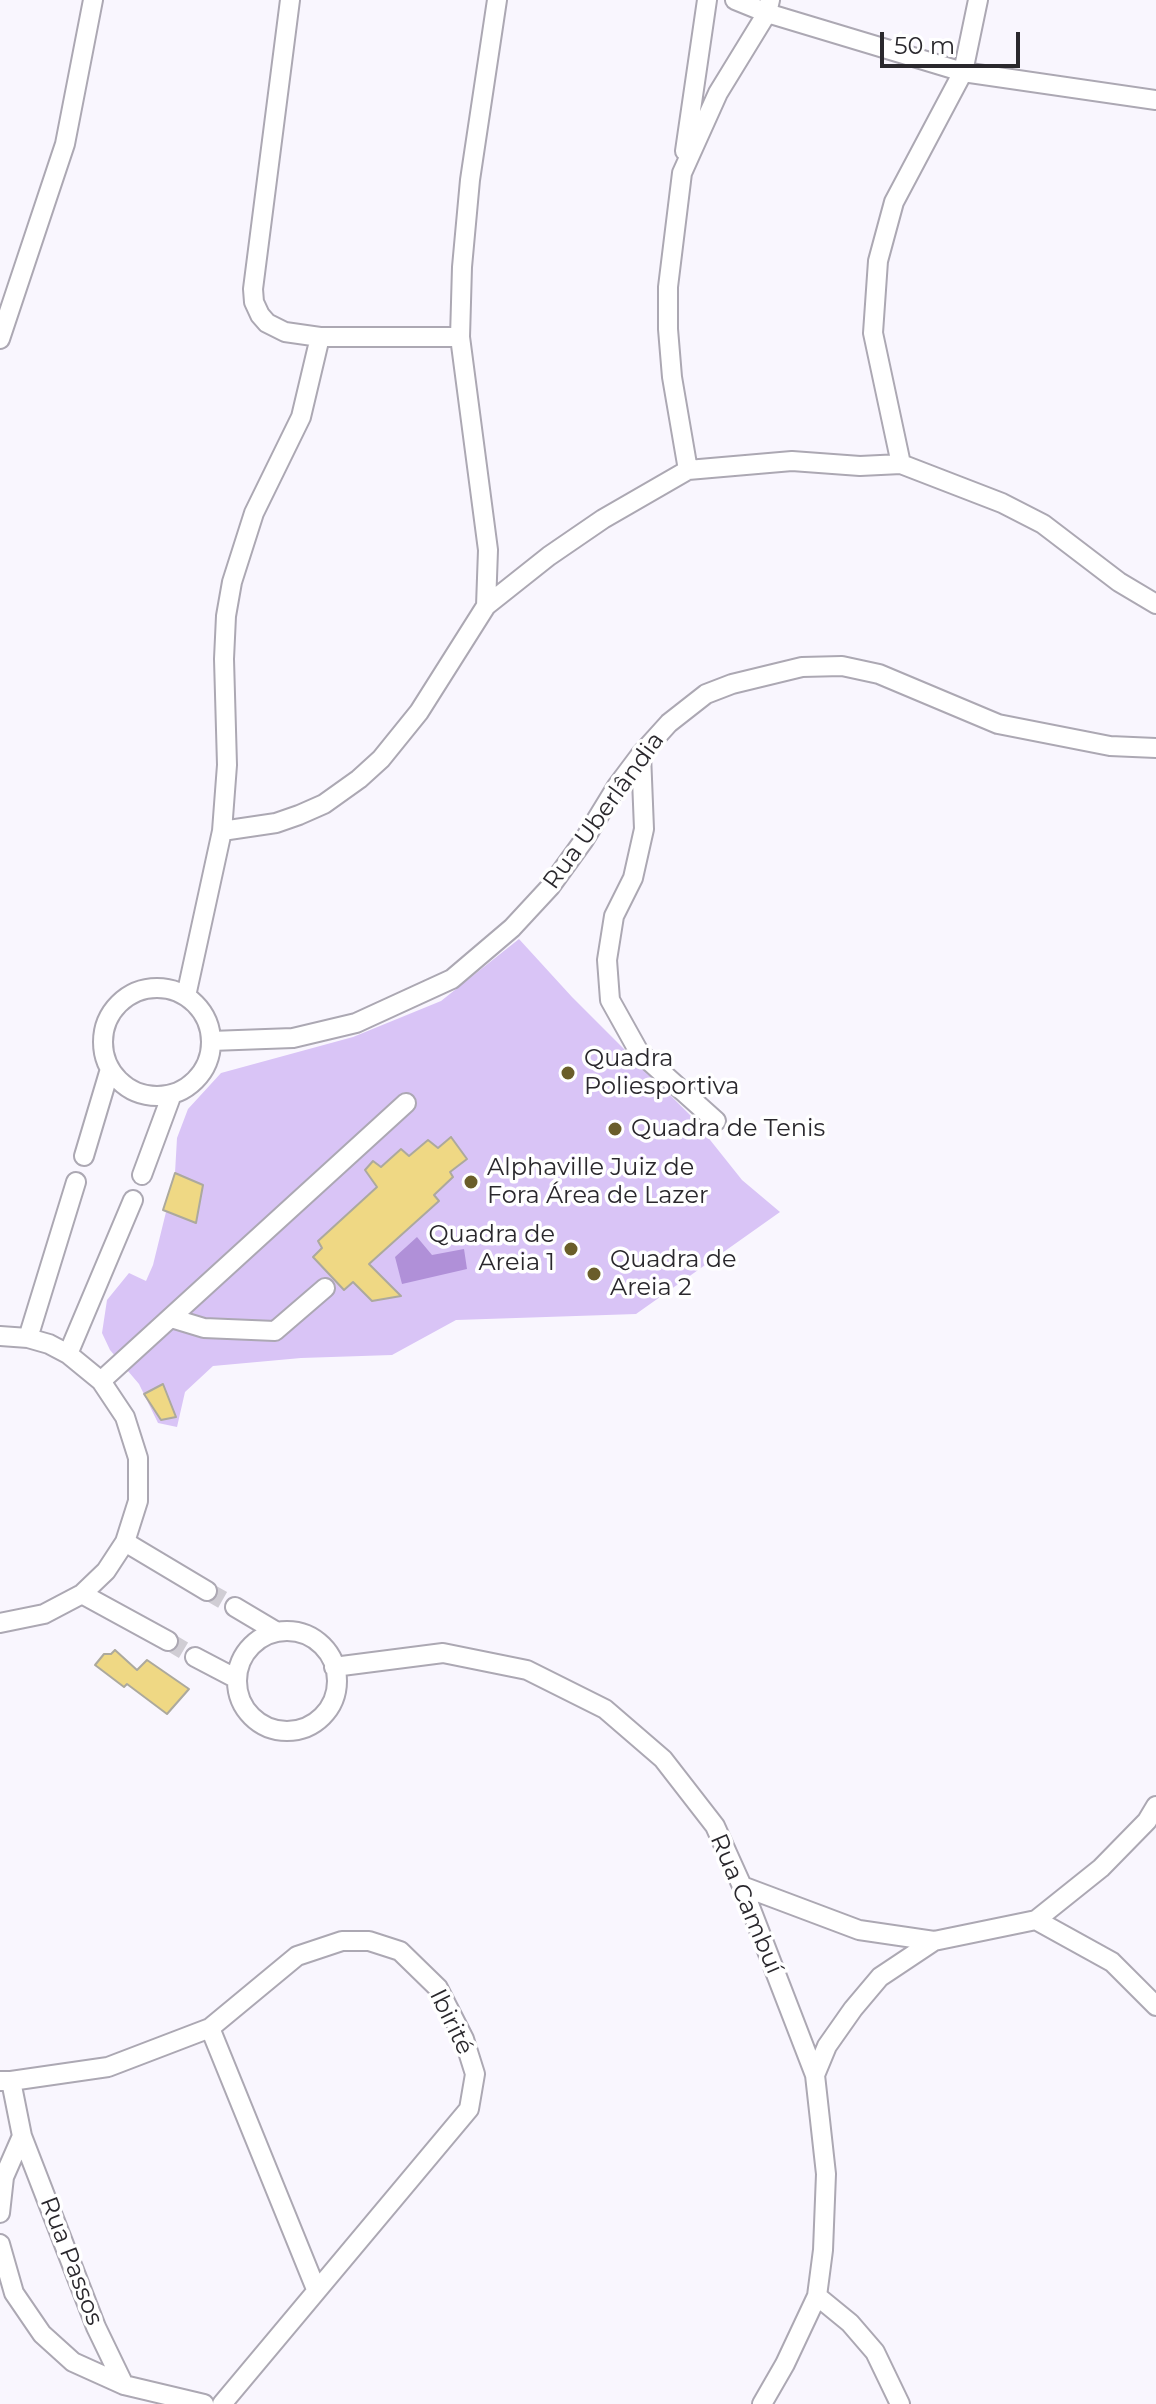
<!DOCTYPE html>
<html>
<head>
<meta charset="utf-8">
<style>
  body { margin:0 }
  #map { position:relative; width:1156px; height:2404px; overflow:hidden; background:#f9f6fe; font-family:Montserrat,sans-serif }
  canvas { display:block }
  .scale { position:absolute; left:880px; top:32px; width:140px; height:36px; box-sizing:border-box; border:4px solid #2a282d; border-top:0; padding-left:10px; font-size:24px; line-height:28px; white-space:nowrap; color:#2a282d; -webkit-text-stroke:6px #fff; paint-order:stroke }
</style>
</head>
<body>
<div id="map">
<canvas width="1156" height="2404"></canvas>
<div class="scale">50 m</div>
</div>
<script>
const context = document.querySelector('canvas').getContext('2d');
context.lineJoin = 'round';
function paint(path, color) { context.fillStyle = color; context.fill(path, 'evenodd'); }
const shape = rows => new Path2D(rows.map(r => 'M' + r).join(''));
function strokePath(path, color, width, dash) { context.strokeStyle = color; context.lineWidth = width; context.lineCap = dash ? 'butt' : 'round'; context.setLineDash(dash || []); context.stroke(path); }
function drawText(font, color, halo, rows, align = 'center') {
  context.font = font + ' Montserrat,sans-serif'; context.lineWidth = 7; context.setLineDash([]); context.textBaseline = 'middle'; context.strokeStyle = halo; context.fillStyle = color; for (const [text, x, y, turn = 0] of rows) {
    context.save(); context.translate(x, y); context.rotate((+turn || 0) * Math.PI / 180); context.textAlign = isNaN(turn) ? turn : align; if (halo) context.strokeText(text, 0, 0); context.fillText(text, 0, 0); context.restore();
  }
}
const green = shape([
  [519,939,572,997,691,1116,742,1180,780,1212,636,1314,456,1320,392,1355,301,1358,213,1366,185,1392,177,1427,158,1423,139,1384,110,1350,102,1333,107,1300,129,1273,146,1281,153,1265,166,1212,196,1222,203,1185,175,1173,177,1138,188,1109,221,1073,353,1037,441,1001]
]);
const water = shape([
  [417,1237,432,1255,464,1249,467,1269,402,1284,395,1257]
]);
const building = shape([
  [451,1137,467,1159,450,1172,453,1177,434,1195,439,1201,369,1264,401,1296,372,1301,353,1282,344,1290,313,1257,322,1248,318,1241,377,1187,365,1170,373,1161,381,1167,401,1149,409,1156,428,1140,438,1148,451,1137],
  [175,1173,203,1185,196,1223,163,1210,175,1173],
  [163,1384,176,1417,161,1420,144,1394,163,1384],
  [115,1650,137,1670,147,1660,189,1689,167,1714,127,1684,124,1687,95,1665,104,1654,111,1654,115,1650]
]);
const minorTunnel = shape([
  [207,1591,235,1607],
  [168,1641,195,1657]
]);
const minor = shape([
  [290,0,253,289,254,302,260,315,267,323,285,332,320,337,460,337],
  [735,0,767,13,963,72,1156,100],
  [685,151,707,0],
  [0,339,65,144,93,0],
  [901,464,873,333,878,261,894,202,963,72,978,0],
  [688,470,672,377,668,329,668,287,682,173,718,93,767,13,770,0],
  [486,606,488,550,460,337,462,267,470,180,497,0],
  [641,754,644,829,633,878,614,916,607,960,610,1000,639,1052,716,1121],
  [222,831,276,823,299,815,324,804,359,779,381,759,419,712,486,606,549,556,603,519,688,470,792,461,860,466,901,464,1002,503,1043,524,1119,582,1156,604],
  '103 1042a54 54 0 1 1 108 0a54 54 0 1 1-108 0Z',
  [186,996,222,831,227,765,224,659,226,616,232,582,254,513,301,417,320,337],
  [211,1041,293,1038,356,1023,452,979,512,928,550,887,584,840,617,786,641,754,669,723,706,694,732,684,802,667,842,666,879,674,998,724,1110,746,1156,748],
  [84,1156,110,1069],
  [142,1175,172,1094],
  [171,1318,204,1328,275,1331,325,1288],
  [0,1336,28,1338,49,1344,68,1354,101,1381,125,1417,138,1458,138,1501,125,1542,106,1571,82,1594,44,1614,0,1623],
  [28,1338,76,1182],
  [68,1354,133,1200],
  [101,1381,406,1103],
  [125,1542,207,1591],
  [82,1594,168,1641],
  [235,1607,277,1632],
  '237 1681a50 50 0 1 1 100 0a50 50 0 1 1-100 0Z',
  [195,1657,237,1679],
  [334,1667,443,1653,527,1670,605,1709,663,1759,715,1826,742,1886,815,2075,826,2174,823,2250,817,2296,785,2364,762,2404],
  [742,1886,859,1930,934,1941,880,1977,853,2009,827,2046,815,2075],
  [1036,1920,1101,1868,1147,1821,1156,1806],
  [934,1941,1036,1920,1112,1962,1156,2006],
  [210,2028,316,2289],
  [0,2081,11,2081,108,2067,210,2028,297,1956,342,1941,369,1941,400,1951,438,1988,464,2039,475,2074,469,2109,222,2404],
  [11,2081,22,2136,96,2327,124,2385],
  [0,2213,4,2177,22,2136],
  [0,2244,14,2293,42,2334,73,2362,124,2385,204,2404],
  [817,2296,850,2323,875,2352,900,2404]
]);
const markers = [
  [568,1073,8,"#6a5d2a"],
  [615,1129,8,"#6a5d2a"],
  [471,1182,8,"#6a5d2a"],
  [571,1249,8,"#6a5d2a"],
  [594,1274,8,"#6a5d2a"]
];
const streetNames = [
  ["Rua Uberlândia",604,811,-54],
  ["Rua Cambuí",746,1904,67],
  ["Ibirité",451,2022,64],
  ["Rua Passos",71,2261,69]
];
const poiNames = [
  ["Quadra",584,1059],
  ["Poliesportiva",584,1087],
  ["Quadra de Tenis",631,1129],
  ["Alphaville Juiz de",487,1168],
  ["Fora Área de Lazer",487,1196],
  ["Quadra de",555,1235,"right"],
  ["Areia 1",555,1263,"right"],
  ["Quadra de",610,1260],
  ["Areia 2",610,1288]
];
paint(green, '#d9c4f6');
paint(water, '#b090d8');
paint(building, '#efd884');
strokePath(building, '#aca99d', 2);
strokePath(minorTunnel, '#d0cdd4', 18, [18, 9]);
strokePath(minor, '#aca8b3', 22);
strokePath(minor, '#fff', 18);
for (const [x, y, r, color] of markers) { const dot = new Path2D(); dot.arc(x, y, r, 0, 2 * Math.PI); context.fillStyle = color; context.fill(dot); strokePath(dot, '#fff', 3); }
drawText('24px', '#2a282d', '#fff', streetNames);
drawText('24px', '#2a282d', '#fff', poiNames, 'left');
</script>
</body>
</html>
